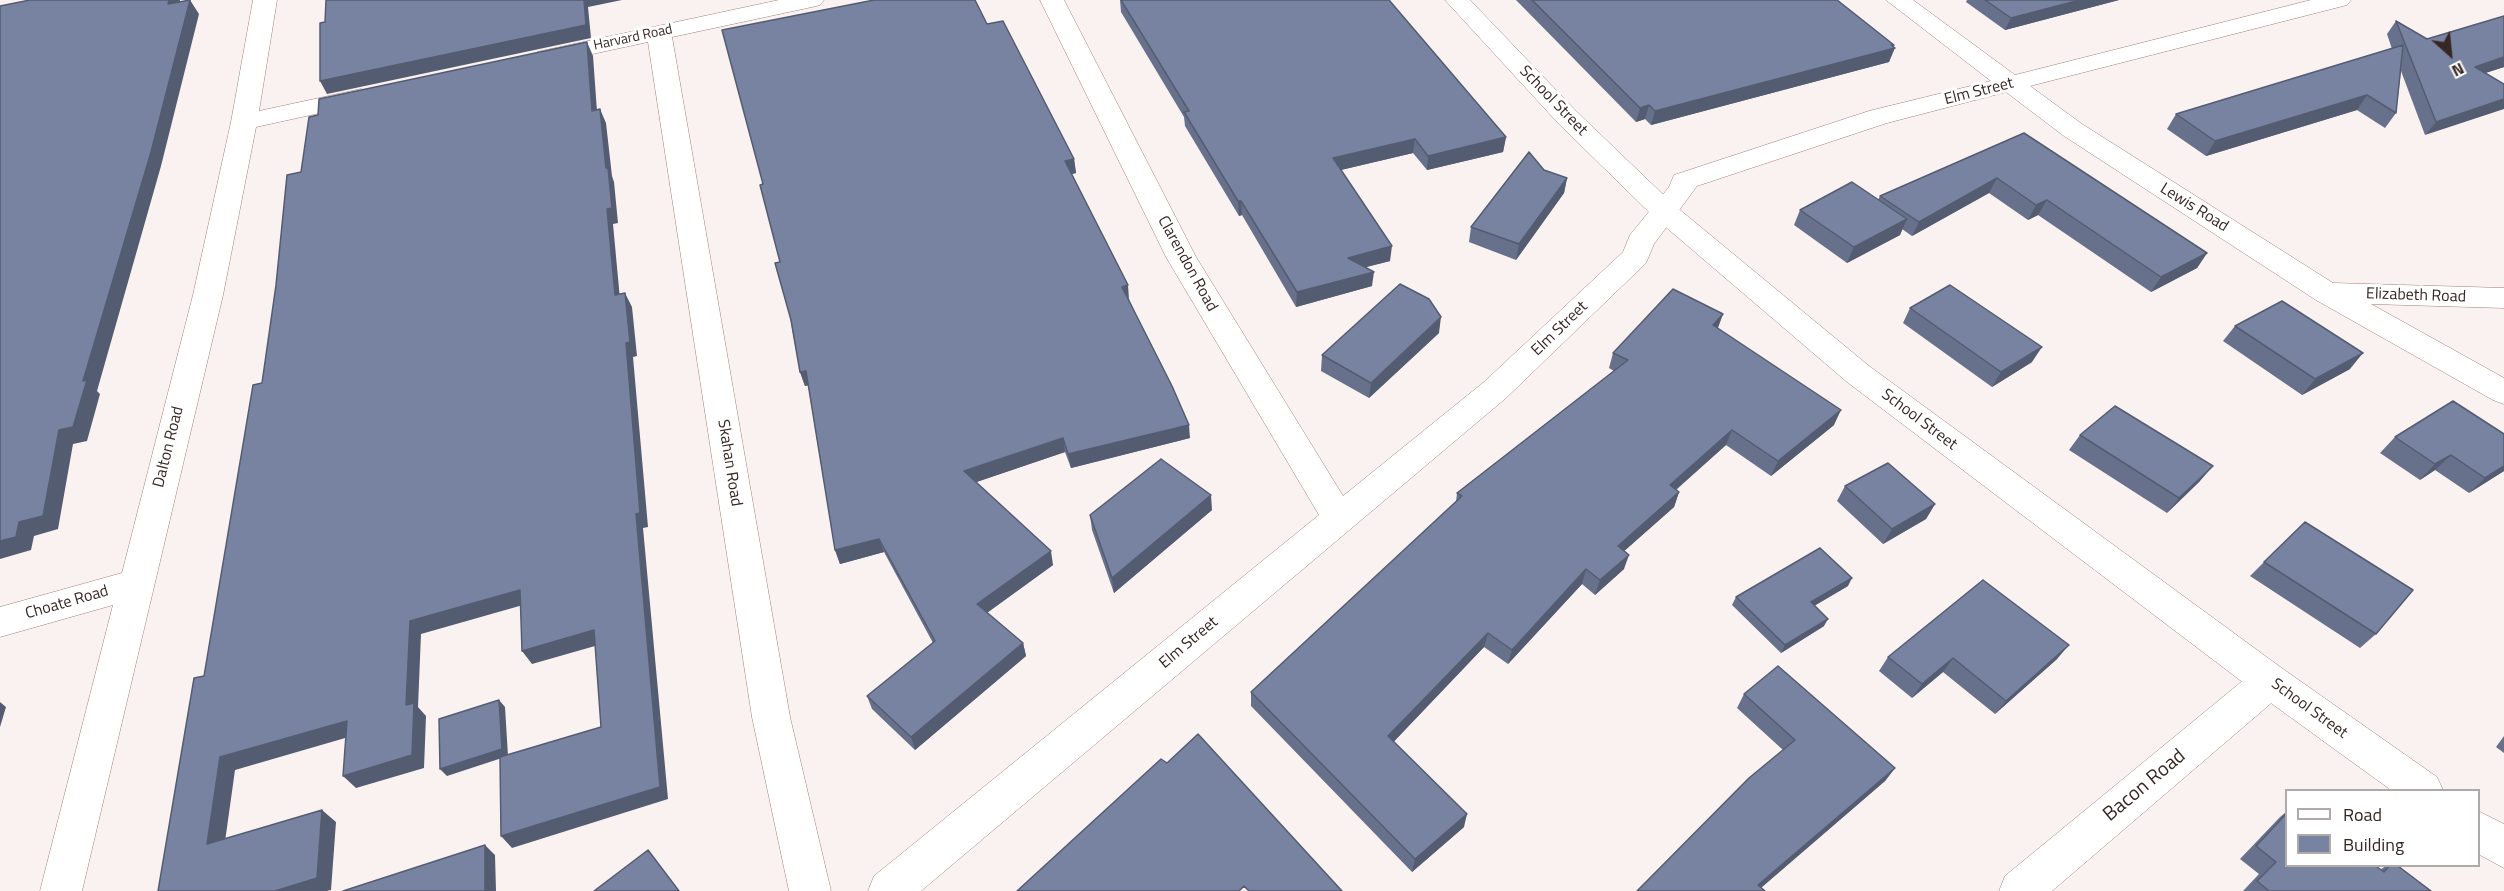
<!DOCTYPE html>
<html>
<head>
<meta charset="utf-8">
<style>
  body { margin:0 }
  #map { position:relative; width:2504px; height:891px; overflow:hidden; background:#faf2f0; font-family:"Titillium Web",sans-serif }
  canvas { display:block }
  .legend { position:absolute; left:2285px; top:789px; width:195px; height:78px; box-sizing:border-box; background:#fff; border:2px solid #afa9a7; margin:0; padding:8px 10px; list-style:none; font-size:18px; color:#372724 }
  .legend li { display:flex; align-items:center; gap:12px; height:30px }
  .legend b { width:30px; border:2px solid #afa9a7 }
  .north { position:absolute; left:2420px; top:24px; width:60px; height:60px; -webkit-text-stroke:4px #fff; paint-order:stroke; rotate:153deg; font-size:16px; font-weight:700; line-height:24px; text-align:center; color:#372724 }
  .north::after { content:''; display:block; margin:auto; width:21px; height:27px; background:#372724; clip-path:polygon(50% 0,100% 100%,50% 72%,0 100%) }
</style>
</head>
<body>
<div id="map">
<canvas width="2504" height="891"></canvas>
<ul class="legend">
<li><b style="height:8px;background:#fff"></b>Road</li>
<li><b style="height:16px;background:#7883a2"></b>Building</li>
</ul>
<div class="north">N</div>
</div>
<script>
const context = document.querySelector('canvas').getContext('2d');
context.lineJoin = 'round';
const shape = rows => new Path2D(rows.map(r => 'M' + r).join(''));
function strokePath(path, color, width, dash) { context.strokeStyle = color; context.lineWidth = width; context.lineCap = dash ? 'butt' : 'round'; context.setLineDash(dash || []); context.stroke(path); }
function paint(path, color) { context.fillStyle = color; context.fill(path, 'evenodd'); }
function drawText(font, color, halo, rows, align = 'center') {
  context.font = font + ' "Titillium Web",sans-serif'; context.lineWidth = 6; context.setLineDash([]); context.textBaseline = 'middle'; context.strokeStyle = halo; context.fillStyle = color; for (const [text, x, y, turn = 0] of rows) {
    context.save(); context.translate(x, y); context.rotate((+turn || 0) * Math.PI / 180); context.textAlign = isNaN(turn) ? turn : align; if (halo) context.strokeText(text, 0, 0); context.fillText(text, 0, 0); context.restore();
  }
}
const minor = shape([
  [253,0,277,0,259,111,361,89,370,92,374,97,370,102,256,127,223,295,82,891,40,891,113,605,0,637,0,607,122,573,193,295,231,122,253,0],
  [779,0,824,0,820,5,812,7,672,37,790,717,831,891,789,891,752,717,648,42,546,64,537,62,534,57,537,52,546,50,779,0],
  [1040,0,1064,0,1196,257,1343,496,1484,382,1623,252,1630,235,1669,187,1674,175,1869,111,1991,81,1886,0,1913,0,2015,75,2311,0,2351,0,2347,5,2030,86,2082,124,2333,283,2504,288,2504,308,2371,304,2504,378,2504,404,2493,400,2316,300,2064,136,2006,92,1887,123,1697,186,1654,244,1646,263,1506,398,921,891,868,891,874,876,1319,515,1166,257,1040,0],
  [2270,665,2283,669,2289,681,2283,693,2052,891,1999,891,2005,876,2257,669,2270,665]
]);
const tertiary = shape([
  [1445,0,1470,0,1576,111,1674,205,1869,366,2283,669,2437,777,2443,790,2391,790,2257,693,1847,382,1654,217,1558,123,1445,0],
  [2478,811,2504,824,2504,868,2478,854,2478,811]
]);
const wall = shape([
  [1120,0,1389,0,1506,137,1503,152,1427,170,1413,153,1341,170,1390,261,1366,267,1372,286,1296,307,1242,215,1239,216,1185,126,1184,117,1121,12],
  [1516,0,1837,0,1894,45,1889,62,1651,125,1645,119,1636,122],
  [1967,0,2119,0,2005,30,1966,2],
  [2504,16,2504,67,2485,73,2425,135,2401,71,2396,113,2385,128,2357,110,2206,156,2167,129,2176,114,2392,49,2387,34,2396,21,2427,39],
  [987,24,1074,159,1076,173,1072,174,1129,299,1190,438,1071,468,1065,452,976,482,1053,565,987,613,1023,643,1026,656,915,750,872,709,867,696,933,643,884,552,840,564,835,550,808,385,805,386,800,372,780,262,763,184],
  [2024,133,2207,253,2197,268,2151,292,2038,215,2028,220,1989,193,1912,236,1902,229,1900,235,1847,263,1794,225,1800,210,1878,200,1880,196],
  [1544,170,1567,178,1564,193,1516,260,1469,242,1471,227],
  [1910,308,2032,362,1992,387,1903,323],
  [1723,314,1718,328,1834,425,1771,476,1726,445,1676,490,1679,492,1674,507,1624,551,1624,569,1595,595,1582,584,1508,664,1484,647,1393,742,1464,827,1412,872,1251,706,1251,692,1456,502,1457,493,1614,371,1609,368,1613,353],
  [2235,326,2350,369,2302,395,2223,341],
  [1439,333,1369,398,1321,371,1322,355],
  [2080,435,2200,481,2167,513,2069,450],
  [2395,437,2504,471,2469,493,2435,470,2420,480,2380,453],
  [1845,486,1935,504,1926,519,1883,544,1837,501],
  [1212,510,1114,593,1092,530,1090,515],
  [2264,562,2376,634,2360,648,2250,576],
  [1848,586,1814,606,1824,626,1781,653,1732,605,1736,597],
  [1888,657,2057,659,1995,714,1943,672,1912,698,1879,671],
  [1744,694,1895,768,1885,781,1761,888,1637,891,1783,750,1737,708],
  [2504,736,2504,753,2496,747],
  [2286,812,2286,866,2381,869,2386,866,2398,866,2431,891,2243,891,2259,874,2240,859,2280,817]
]);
const shadedWall = shape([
  [169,0,180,0,177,18,168,4],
  [190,0,199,14,161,166,97,391,100,394,87,441,73,444,58,529,34,536,31,550,0,559,0,541,19,522,59,430,83,381],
  [584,0,622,0,588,7,591,38,327,94,320,81],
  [2080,0,2119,0,2005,30,2011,18],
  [587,42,593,56,598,125,592,111],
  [1894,45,1892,49,1895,48,1889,62,1651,125,1655,111],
  [2504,57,2504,67,2464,80,2475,67],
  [2367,95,2357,110,2206,156,2215,141],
  [2504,99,2504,109,2425,135,2436,122],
  [1649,105,1645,119,1636,122,1640,108],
  [600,109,606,123,612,176,614,182,618,223,613,224,621,310,615,295,607,209,606,168],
  [1506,137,1503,152,1427,170,1428,156],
  [1415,139,1413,153,1332,172,1333,158],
  [1074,159,1076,173,1067,175,1065,161],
  [1567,178,1564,193,1516,260,1519,244],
  [1997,178,1989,193,1912,236,1919,222],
  [2047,200,2038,215,2028,220,2036,205],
  [1238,201,1241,201,1242,215,1239,216],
  [1907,219,1900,235,1847,263,1854,247],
  [1392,246,1390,261,1347,272,1348,258],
  [2207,253,2197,268,2151,292,2161,277],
  [1374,272,1372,286,1296,307,1297,292],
  [1128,285,1129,299,1122,287],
  [625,293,632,307,637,356,633,357,648,527,643,528,668,799,512,848,501,836,660,787,636,514,626,343],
  [1723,314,1717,329,1713,325],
  [1441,317,1439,333,1369,398,1371,383],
  [2042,347,2032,362,1992,387,2001,372],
  [2363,353,2350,369,2302,395,2315,379],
  [806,371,811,385,805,386,800,372],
  [1841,410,1834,425,1771,476,1778,461],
  [1189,425,1190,438,1071,468,1068,454],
  [1732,430,1726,445,1664,500,1670,485],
  [1063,438,1065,452,968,485,964,471],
  [2451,455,2435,470,2420,480,2435,464],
  [2213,466,2200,481,2167,513,2179,498],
  [2504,466,2504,471,2469,493,2485,478],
  [1679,492,1674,507,1613,561,1618,546],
  [1211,495,1212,510,1114,593,1112,578],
  [1935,504,1926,519,1883,544,1892,529],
  [879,539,884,552,840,564,835,550],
  [1051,551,1053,565,981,617,977,604],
  [1629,555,1624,569,1595,595,1600,580],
  [1586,569,1582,584,1508,664,1512,650],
  [1852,578,1848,586,1807,610,1811,602],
  [520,590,530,603,421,634,418,707,426,716,424,768,356,788,343,776,406,705,410,621],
  [1828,619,1824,626,1781,653,1785,645],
  [594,630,602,644,532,664,522,651],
  [1488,633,1484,647,1386,750,1388,736],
  [1023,643,1026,656,915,750,911,737],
  [2069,645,2057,659,1995,714,2006,701],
  [1953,658,1943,672,1912,698,1922,684],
  [499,700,505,707,508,756,447,776,440,769],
  [0,702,6,707,0,727],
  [347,721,359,734,235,770,223,856,207,844,220,757],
  [1895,768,1885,781,1757,891,1758,885],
  [322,810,336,822,331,890,327,891,275,891],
  [1467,814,1464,827,1412,872,1415,859],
  [485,845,495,855,496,891,485,891]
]);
const building = shape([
  [30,0,169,0,168,4,190,0,151,152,83,381,87,380,73,427,59,430,43,516,19,522,16,537,0,541,0,6,30,0],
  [326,0,584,0,586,25,320,81,320,23,325,22,326,0],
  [874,0,975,0,987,24,1003,21,1074,159,1065,161,1128,285,1122,287,1172,386,1189,425,1068,454,1063,438,964,471,1051,551,977,604,1023,643,911,737,867,696,935,641,879,539,835,550,806,371,800,372,791,320,775,263,780,262,760,185,763,184,722,30,874,0],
  [1121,0,1389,0,1506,137,1428,156,1415,139,1333,158,1392,246,1348,258,1374,272,1297,292,1241,201,1238,201,1184,112,1189,111,1121,0],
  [1532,0,1837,0,1894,45,1891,45,1895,48,1655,111,1649,105,1640,108,1532,0],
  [1985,0,2080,0,2011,18,1985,0],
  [2504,16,2504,57,2475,67,2504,84,2504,99,2436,122,2396,21,2427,39,2504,16],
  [587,42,592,111,600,109,606,168,608,168,612,208,607,209,615,295,625,293,630,342,626,343,640,513,636,514,660,787,501,836,500,757,601,727,594,630,522,651,520,590,410,621,406,705,414,703,412,755,343,776,347,721,220,757,207,844,322,810,317,878,275,891,158,891,194,678,204,676,253,385,262,383,276,285,287,175,301,172,309,117,318,115,319,99,587,42],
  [2403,45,2396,113,2367,95,2215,141,2176,114,2403,45],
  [2024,133,2207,253,2161,277,2047,200,2036,205,1997,178,1919,222,1880,196,2024,133],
  [1529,152,1544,170,1567,178,1519,244,1471,227,1529,152],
  [1852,182,1907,219,1854,247,1800,210,1852,182],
  [1400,284,1429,299,1441,317,1371,383,1322,355,1400,284],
  [1950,285,2042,347,2001,372,1910,308,1950,285],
  [1673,289,1723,314,1713,325,1841,410,1778,461,1732,430,1670,485,1679,492,1618,546,1629,555,1600,580,1586,569,1512,650,1488,633,1388,736,1467,814,1415,859,1251,692,1462,496,1457,493,1628,360,1613,353,1673,289],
  [2282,301,2363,353,2315,379,2235,326,2282,301],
  [2453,401,2504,434,2504,466,2485,478,2451,455,2435,464,2395,437,2453,401],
  [2115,406,2213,466,2179,498,2080,435,2115,406],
  [1161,459,1211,495,1112,578,1090,515,1161,459],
  [1888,463,1935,504,1892,529,1845,486,1888,463],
  [2305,522,2413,590,2376,634,2264,562,2305,522],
  [1820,548,1852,578,1811,602,1828,619,1785,645,1736,597,1820,548],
  [1983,580,2069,645,2006,701,1953,658,1922,684,1888,657,1983,580],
  [1778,666,1895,768,1758,885,1765,891,1637,891,1749,778,1795,740,1744,694,1778,666],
  [499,700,502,749,440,769,439,719,499,700],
  [1198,734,1342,891,1249,891,1244,886,1239,891,1017,891,1161,759,1167,763,1198,734],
  [2286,814,2286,866,2376,866,2384,872,2389,866,2398,866,2431,891,2269,891,2257,881,2276,862,2256,846,2286,814],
  [485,845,485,891,343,891,485,845],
  [648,850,679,891,594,891,648,850]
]);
const farStreetnames = [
  ["Harvard Road",633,38,-12]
];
const streetNames = [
  ["Elm Street",1979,92,-14],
  ["School Street",1553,101,46],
  ["Lewis Road",2194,208,32],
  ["Clarendon Road",1187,264,61],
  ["Elizabeth Road",2416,296,2],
  ["Elm Street",1560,329,-44],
  ["School Street",1919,420,37],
  ["Dalton Road",169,447,-76],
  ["Skahan Road",729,463,81],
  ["Choate Road",67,603,-16],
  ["Elm Street",1189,643,-40],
  ["School Street",2309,709,36]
];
const nearStreetnames = [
  ["Bacon Road",2145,786,-40]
];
strokePath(minor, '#a57f77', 1);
strokePath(tertiary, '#a57f77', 1);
paint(minor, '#fff');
paint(tertiary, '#fff');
paint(wall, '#67718b');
paint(shadedWall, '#545c71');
paint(building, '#7883a2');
strokePath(building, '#545c71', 1.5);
drawText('14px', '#372724', '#fff', farStreetnames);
drawText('16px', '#372724', '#fff', streetNames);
drawText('20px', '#372724', '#fff', nearStreetnames);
</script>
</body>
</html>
